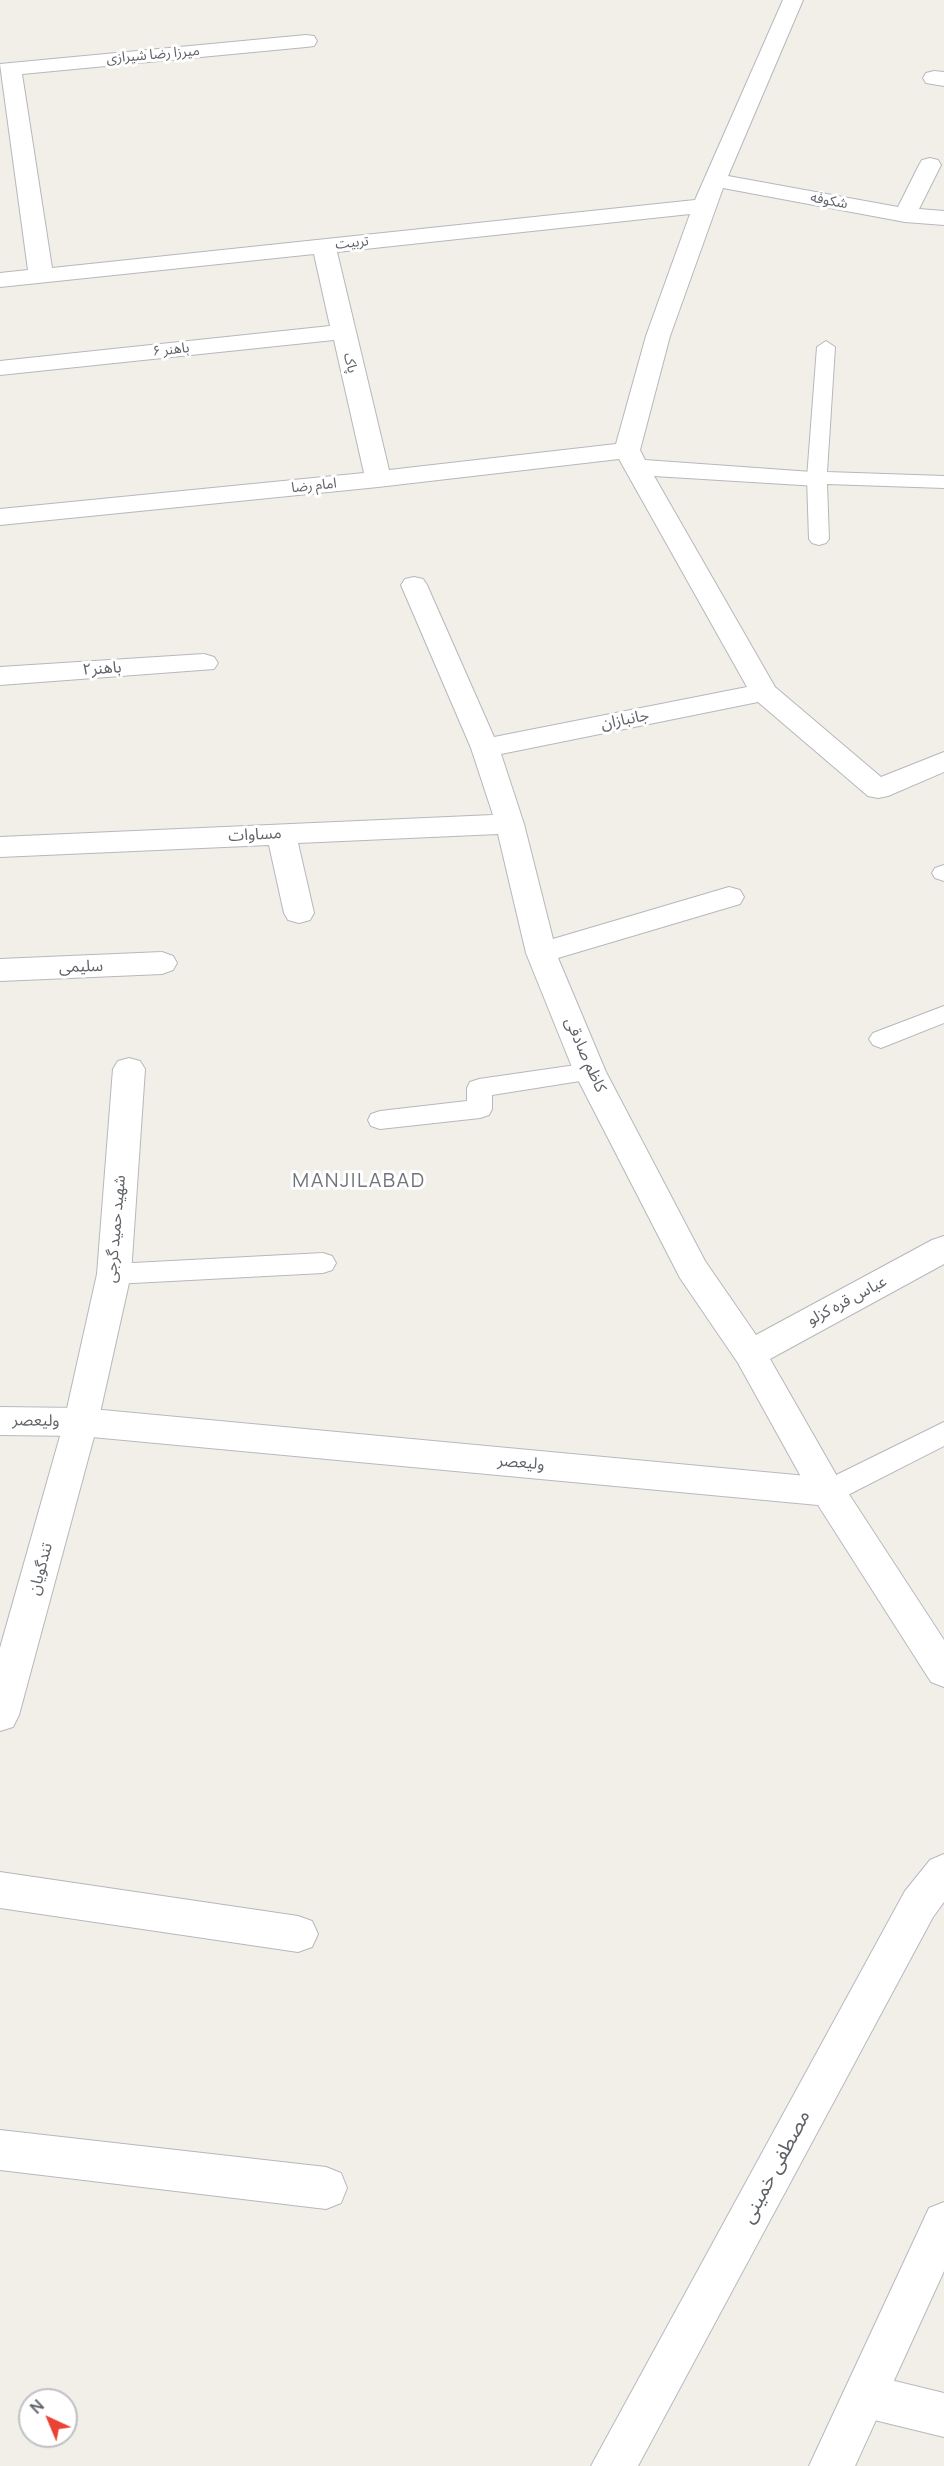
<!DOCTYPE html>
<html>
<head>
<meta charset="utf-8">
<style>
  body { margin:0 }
  #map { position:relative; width:944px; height:2466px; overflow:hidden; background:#f1efe8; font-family:Manrope,sans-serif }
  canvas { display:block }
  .north { position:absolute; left:18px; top:2388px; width:60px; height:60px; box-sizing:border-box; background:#fff; border:2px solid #bfc1c3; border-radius:50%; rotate:316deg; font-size:16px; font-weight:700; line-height:24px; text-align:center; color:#5f6368 }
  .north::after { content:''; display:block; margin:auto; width:21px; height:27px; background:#ea4335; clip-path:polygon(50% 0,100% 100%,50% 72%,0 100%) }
</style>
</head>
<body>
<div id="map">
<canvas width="944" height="2466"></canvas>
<div class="north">N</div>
</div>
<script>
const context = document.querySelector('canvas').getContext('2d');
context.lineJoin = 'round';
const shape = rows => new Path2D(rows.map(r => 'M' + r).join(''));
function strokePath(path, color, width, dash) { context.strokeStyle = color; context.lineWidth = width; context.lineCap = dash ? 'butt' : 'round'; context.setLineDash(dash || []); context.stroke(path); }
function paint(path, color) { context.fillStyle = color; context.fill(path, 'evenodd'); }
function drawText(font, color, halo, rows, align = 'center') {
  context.font = font + ' Manrope,"Noto Sans Arabic",sans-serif'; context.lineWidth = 6; context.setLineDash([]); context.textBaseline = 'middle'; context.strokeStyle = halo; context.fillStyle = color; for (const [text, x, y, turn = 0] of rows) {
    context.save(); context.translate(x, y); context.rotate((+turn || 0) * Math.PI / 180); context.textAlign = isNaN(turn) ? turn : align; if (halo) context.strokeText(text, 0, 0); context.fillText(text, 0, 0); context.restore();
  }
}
const lane = shape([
  [826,341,835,347,827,472,944,476,944,488,827,484,829,539,826,543,819,545,812,543,809,539,807,478,817,347,826,341],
  [944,865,944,881,935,878,932,873,935,868,944,865],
  [944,1006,944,1023,881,1048,873,1045,869,1039,873,1033,944,1006],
  [590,1063,599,1066,602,1072,599,1078,492,1095,492,1109,489,1115,480,1118,380,1129,371,1126,368,1120,371,1114,380,1111,467,1101,467,1088,470,1082,479,1079,590,1063],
  [323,1253,332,1256,336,1263,332,1270,323,1273,114,1284,105,1281,101,1274,105,1267,114,1264,323,1253],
  [944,1422,944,1446,838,1500,828,1503,818,1500,814,1492,818,1484,944,1422]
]);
const street = shape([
  [783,0,803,0,728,176,898,207,919,165,922,160,930,158,938,160,941,165,919,209,944,211,944,225,905,222,723,188,670,336,640,450,645,460,826,473,830,478,826,483,817,486,654,476,775,687,881,777,944,752,944,772,888,796,878,798,868,796,758,702,501,754,524,824,553,939,729,887,740,890,744,897,740,904,558,958,606,1072,705,1261,756,1335,932,1240,944,1236,944,1264,770,1359,846,1492,841,1502,828,1506,815,1502,738,1363,680,1278,574,1072,526,953,498,834,298,843,314,913,310,920,299,923,288,920,284,913,269,845,0,857,0,837,493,815,471,748,401,585,405,579,414,577,423,579,427,585,494,737,747,687,619,459,378,487,0,525,0,509,364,473,334,340,0,375,0,361,330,326,314,254,0,287,0,273,28,270,0,64,306,35,314,36,317,41,314,46,306,47,22,74,52,268,695,200,783,0],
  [690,214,646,336,616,444,389,470,337,252,690,214],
  [934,71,944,72,944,86,926,83,923,78,926,73,934,71],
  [204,654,214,657,218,663,214,669,0,685,0,667,204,654],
  [162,952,173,956,177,963,173,970,162,974,0,981,0,959,162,952],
  [129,1058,140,1061,145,1069,131,1274,98,1422,19,1715,13,1727,0,1731,0,1648,64,1422,97,1274,113,1069,118,1061,129,1058],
  [0,1872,298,1916,312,1921,318,1934,312,1947,298,1952,0,1908,0,1872],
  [0,2130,326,2167,341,2173,347,2188,341,2203,326,2209,0,2170,0,2130],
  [866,2374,944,2393,944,2437,866,2418,850,2412,844,2396,850,2380,866,2374]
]);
const secondary = shape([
  [0,1407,81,1408,828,1478,841,1482,944,1640,944,1687,931,1682,818,1505,81,1436,0,1435,0,1407],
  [944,1854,944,1902,933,1917,638,2466,591,2466,905,1891,930,1860,944,1854],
  [944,2202,944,2271,855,2466,809,2466,929,2208,944,2202]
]);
const farStreetnames = [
  ["میرزا رضا شیرازی",153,55,-5],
  ["شکوفه",829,201,11],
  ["تربیت",352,243,-6],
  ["باهنر ۶",171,350,-6],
  ["پاک",350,363,76],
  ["امام رضا",314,486,-6]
];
const streetNames = [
  ["باهنر۲",102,669,-4],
  ["جانبازان",625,720,-11],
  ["مساوات",255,835,-3],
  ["سلیمی",81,967,-2],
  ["کاظم صادقی",585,1055,66],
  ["شهید حمید گرجی",116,1229,-85],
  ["عباس قره کزلو",847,1301,-28],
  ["ولیعصر",36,1421,1],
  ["ولیعصر",521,1463,5],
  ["تندگویان",41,1569,-75]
];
const quarterNames = [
  ["MANJILABAD",359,1181]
];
const nearStreetnames = [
  ["مصطفی خمینی",776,2167,-62]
];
strokePath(lane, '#b5b8bc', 2);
strokePath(street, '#b5b8bc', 2);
strokePath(secondary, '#b6babf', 2);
paint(lane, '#fff');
paint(street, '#fff');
paint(secondary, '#fff');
drawText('14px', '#5f6368', '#fff', farStreetnames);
drawText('16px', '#5f6368', '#fff', streetNames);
context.letterSpacing = '1.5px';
drawText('20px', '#70757a', '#fff', quarterNames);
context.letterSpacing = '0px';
drawText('20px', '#5f6368', '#fff', nearStreetnames);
</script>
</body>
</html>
